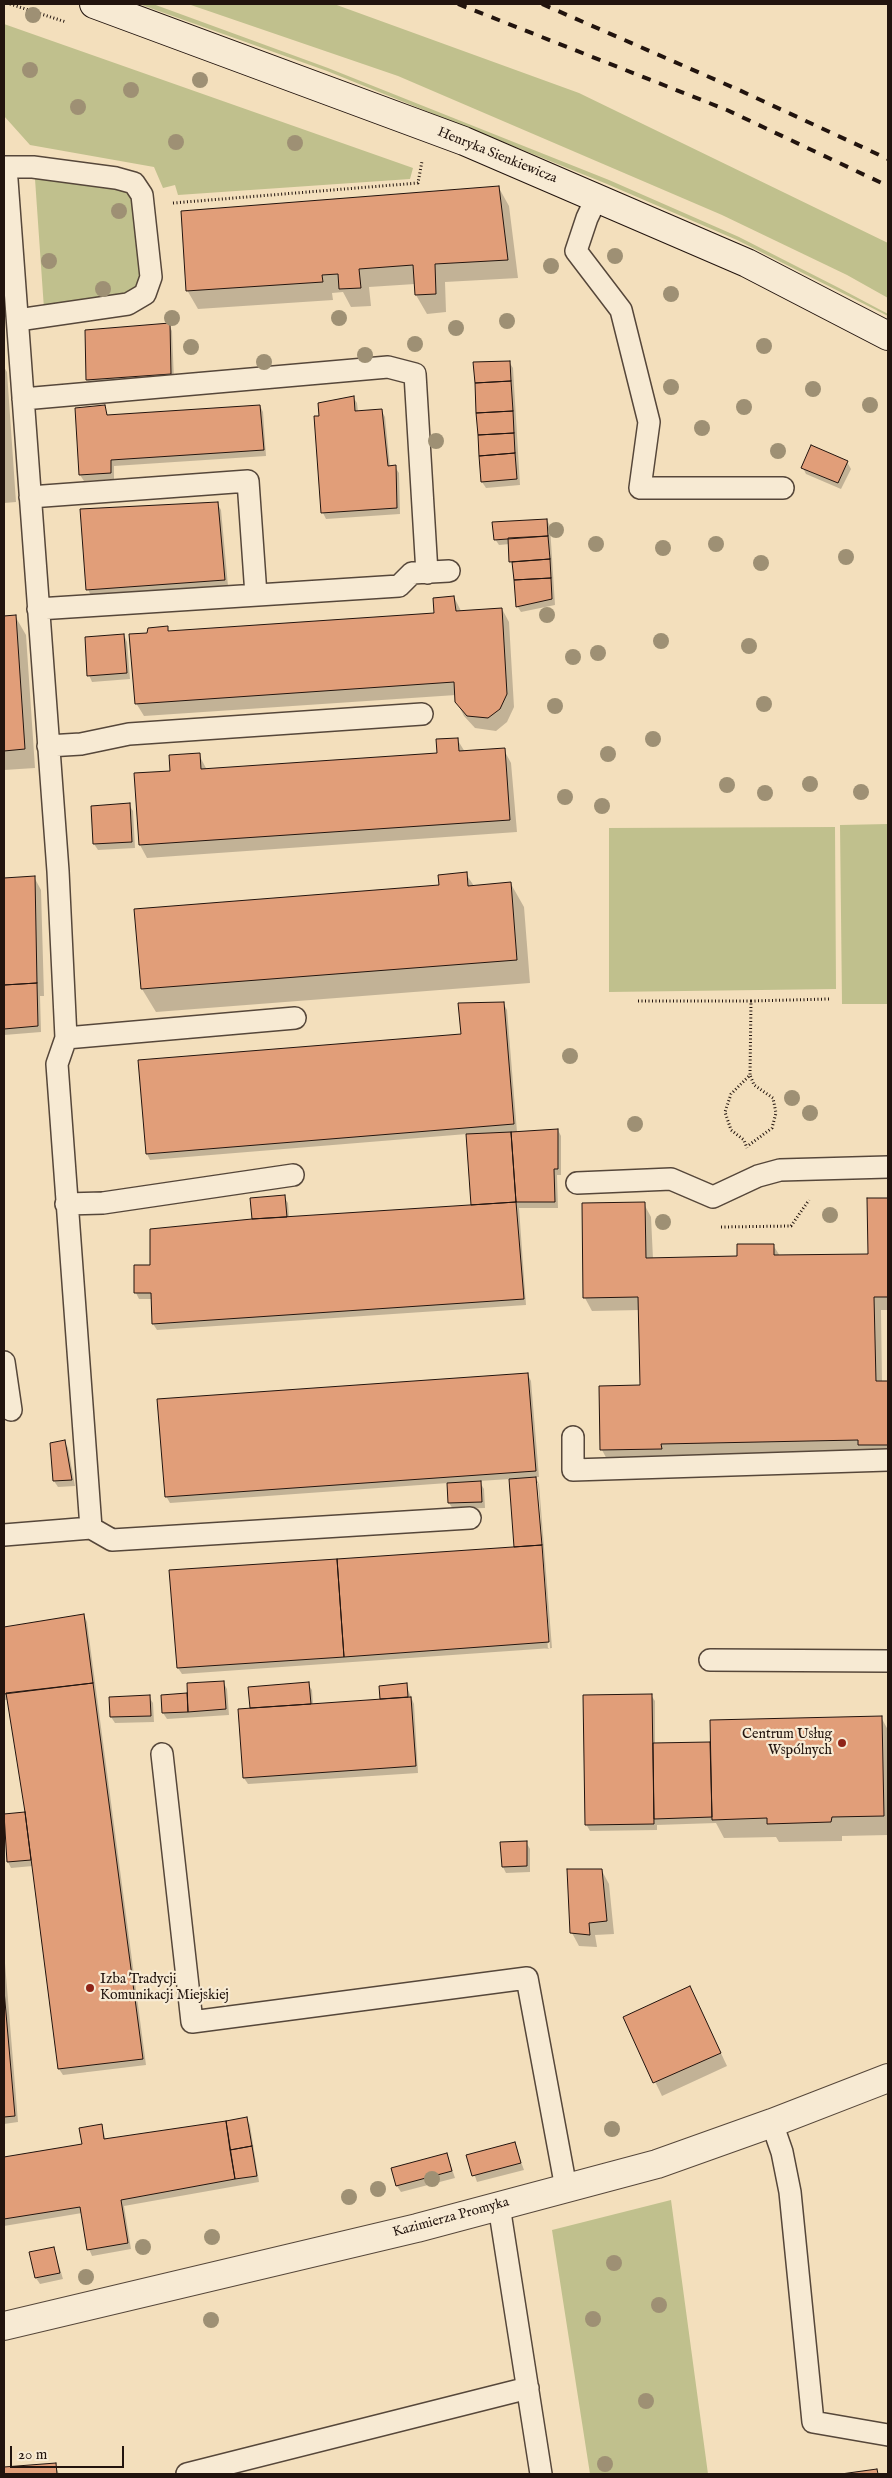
<!DOCTYPE html>
<html>
<head>
<meta charset="utf-8">
<style>
  body { margin:0 }
  #map { position:relative; width:892px; height:2478px; overflow:hidden; background:#f3dfbc; font-family:"IM FELL English",serif }
  canvas { display:block }
  .frame { position:absolute; inset:0; border:5px solid #22140e; pointer-events:none }
  .scale { position:absolute; left:10px; top:2446px; width:114px; height:22px; box-sizing:border-box; border:2px solid #22140e; border-top:0; padding-left:6px; font-size:15px; line-height:18px; white-space:nowrap; color:#22140e; -webkit-text-stroke:4px #f7ead3; paint-order:stroke }
</style>
</head>
<body>
<div id="map">
<canvas width="892" height="2478"></canvas>
<div class="frame"></div>
<div class="scale">20 m</div>
</div>
<script>
const context = document.querySelector('canvas').getContext('2d');
context.lineJoin = 'round';
function paint(path, color) { context.fillStyle = color; context.fill(path, 'evenodd'); }
const shape = rows => new Path2D(rows.map(r => 'M' + r).join(''));
function strokePath(path, color, width, dash) { context.strokeStyle = color; context.lineWidth = width; context.lineCap = dash ? 'butt' : 'round'; context.setLineDash(dash || []); context.stroke(path); }
function drawText(font, color, halo, rows, align = 'center') {
  context.font = font + ' "IM FELL English",serif'; context.lineWidth = 4.5; context.setLineDash([]); context.textBaseline = 'middle'; context.strokeStyle = halo; context.fillStyle = color; for (const [text, x, y, turn = 0] of rows) {
    context.save(); context.translate(x, y); context.rotate((+turn || 0) * Math.PI / 180); context.textAlign = isNaN(turn) ? turn : align; if (halo) context.strokeText(text, 0, 0); context.fillText(text, 0, 0); context.restore();
  }
}
const green = shape([
  [139,4,153,4,328,68,609,180,739,237,841,289,888,314,888,316,737,240,607,184,327,71],
  [188,4,334,4,579,93,888,243,888,298,847,275,722,215,398,76],
  [4,24,413,168,410,179,178,195,175,185,163,188,154,167,30,145,4,116],
  [40,176,128,190,137,211,144,272,138,287,127,295,44,309,35,179],
  [888,824,888,1004,842,1004,840,825],
  [835,827,836,989,609,992,609,828],
  [671,2200,708,2474,590,2474,552,2230]
]);
const shadow = shape([
  [499,188,509,206,518,278,445,282,446,312,427,314,416,295,415,284,369,287,371,306,351,307,343,292,332,293,333,300,198,309,187,290],
  [169,325,172,331,174,380,90,386,87,380,86,331],
  [509,362,513,368,520,485,486,488,482,482],
  [4,367,7,372,16,502,4,503],
  [353,397,357,403,358,412,381,410,385,417,390,467,395,467,399,473,400,514,326,519,323,513,315,417,320,417],
  [260,406,263,412,266,456,114,466,114,479,84,481,80,475,76,409,104,407,108,416],
  [847,462,851,469,841,489,806,474,803,468],
  [217,503,221,510,228,586,91,596,88,589],
  [547,520,550,526,555,605,521,612,517,606,510,544,499,545,495,539],
  [454,597,461,611,502,609,509,622,514,707,507,722,496,731,475,728,464,716,457,702,456,695,144,716,136,703,149,634,167,628,169,632,436,614],
  [15,616,26,635,35,768,4,770,4,617],
  [124,635,127,642,130,679,92,682,89,675],
  [457,739,465,752,504,750,511,763,517,832,147,858,140,845,135,774,172,772,199,755,207,770,439,754],
  [129,805,133,811,135,848,98,850,94,844],
  [466,874,474,886,511,884,524,907,530,983,156,1012,142,989,440,886],
  [34,877,41,890,44,996,40,996,41,1032,4,1035,4,879],
  [503,1003,507,1010,517,1132,558,1130,561,1136,561,1175,557,1175,558,1208,519,1208,526,1305,157,1330,153,1324,153,1299,139,1299,136,1293,152,1266,253,1220,284,1197,288,1203,289,1218,473,1206,467,1134,150,1160,147,1154,139,1061,462,1035],
  [868,1199,888,1199,888,1310,881,1310,882,1382,888,1382,888,1458,609,1463,602,1450,641,1386,640,1310,592,1311,585,1298,644,1204,651,1217,653,1259,739,1257,773,1245,780,1256,869,1255],
  [528,1375,531,1381,539,1477,535,1477,539,1484,552,1648,182,1674,178,1668,171,1571,516,1548,510,1479,479,1481,484,1489,485,1508,453,1509,449,1503,448,1483,170,1503,166,1496],
  [536,1483,538,1483,550,1648,548,1649],
  [64,1441,68,1448,75,1486,58,1487,54,1481,51,1444],
  [84,1615,87,1622,146,2065,63,2075,59,2069,33,1866,11,1868,8,1862,4,1816,27,1813,9,1700,4,1700,4,1628],
  [223,1682,227,1689,229,1715,167,1719,163,1713,162,1696,188,1694],
  [308,1684,312,1690,313,1705,382,1700,380,1687,406,1685,414,1704,418,1773,248,1784,244,1778,239,1710,251,1709,250,1688],
  [651,1695,655,1701,655,1744,710,1743,712,1747,881,1717,888,1730,888,1835,842,1836,842,1841,779,1842,776,1837,724,1838,716,1823,657,1825,657,1830,590,1831,586,1824],
  [149,1697,153,1703,154,1722,115,1723,111,1717],
  [526,1842,530,1849,530,1872,506,1873,503,1867],
  [602,1871,609,1884,614,1934,595,1935,597,1947,579,1946,572,1933],
  [4,1951,18,2122,4,2124],
  [690,1987,727,2066,662,2096,624,2017],
  [247,2119,250,2125,259,2182,124,2206,131,2249,92,2256,89,2249,82,2213,4,2226,4,2158,83,2145,101,2125,106,2140],
  [514,2143,524,2170,477,2182,468,2156],
  [447,2154,455,2178,401,2192,397,2186],
  [54,2249,63,2279,40,2284,36,2278],
  [55,2465,59,2474,4,2474,4,2469]
]);
const building = shape([
  [499,186,508,260,435,264,436,294,415,295,413,265,359,269,361,288,339,289,338,274,322,275,323,282,186,291,181,211,499,186],
  [170,323,171,374,86,380,85,330,170,323],
  [510,361,511,381,475,383,473,362,510,361],
  [511,381,513,411,476,413,475,383,511,381],
  [354,396,355,411,382,409,388,466,396,465,397,508,321,513,314,416,319,416,318,403,354,396],
  [105,405,107,415,260,405,264,450,111,460,111,473,79,475,75,408,105,405],
  [513,411,514,433,478,435,476,413,513,411],
  [514,433,515,453,479,456,478,435,514,433],
  [811,445,848,461,838,483,801,468,811,445],
  [515,453,517,479,481,482,479,456,515,453],
  [218,502,225,580,86,590,80,509,218,502],
  [547,519,548,536,494,540,492,522,547,519],
  [548,536,550,559,509,562,508,538,548,536],
  [550,559,551,578,514,580,512,562,550,559],
  [551,578,552,599,516,607,514,580,551,578],
  [454,596,456,611,502,608,507,694,500,709,488,718,467,716,455,702,454,682,135,704,129,634,147,633,148,628,168,626,168,631,434,613,433,598,454,596],
  [16,615,25,749,4,751,4,616,16,615],
  [124,634,127,673,87,676,85,637,124,634],
  [458,738,459,751,505,748,510,820,139,845,134,773,170,771,169,755,200,753,201,769,437,753,436,739,458,738],
  [130,803,132,842,93,844,91,806,130,803],
  [467,872,468,886,511,882,517,960,141,989,134,909,439,885,438,875,467,872],
  [35,876,37,983,4,985,4,878,35,876],
  [37,983,38,1026,4,1029,4,985,37,983],
  [504,1002,514,1124,146,1154,138,1060,461,1034,458,1003,504,1002],
  [558,1129,558,1169,554,1169,555,1202,516,1202,511,1132,558,1129],
  [511,1132,516,1202,471,1205,466,1134,511,1132],
  [285,1195,287,1217,252,1219,250,1198,285,1195],
  [867,1198,888,1198,888,1297,874,1297,876,1381,888,1381,888,1445,858,1445,858,1440,661,1444,662,1449,600,1450,599,1386,640,1385,638,1297,583,1298,582,1203,645,1202,646,1258,737,1256,737,1244,774,1244,774,1255,868,1254,867,1198],
  [516,1202,524,1299,152,1324,151,1293,134,1293,134,1265,150,1265,150,1229,252,1219,516,1202],
  [528,1373,536,1471,165,1497,157,1399,528,1373],
  [65,1440,72,1480,53,1481,50,1443,65,1440],
  [536,1477,542,1545,514,1547,509,1479,536,1477],
  [481,1481,482,1502,448,1503,447,1483,481,1481],
  [542,1545,549,1642,344,1657,337,1559,542,1545],
  [337,1559,344,1657,177,1668,169,1570,337,1559],
  [84,1614,93,1683,4,1694,4,1627,84,1614],
  [224,1681,226,1709,188,1712,187,1683,224,1681],
  [309,1682,311,1704,250,1708,248,1687,309,1682],
  [93,1683,143,2059,58,2069,25,1812,6,1693,93,1683],
  [407,1683,408,1697,380,1699,379,1686,407,1683],
  [187,1693,188,1712,162,1713,161,1695,187,1693],
  [652,1694,654,1824,585,1825,583,1695,652,1694],
  [150,1695,151,1716,110,1717,109,1697,150,1695],
  [411,1697,416,1766,243,1778,238,1709,411,1697],
  [882,1716,884,1816,832,1817,831,1822,767,1824,767,1818,712,1820,710,1720,882,1716],
  [710,1742,712,1817,654,1819,653,1743,710,1742],
  [25,1812,31,1860,7,1862,4,1814,25,1812],
  [527,1841,527,1866,502,1867,500,1842,527,1841],
  [567,1869,602,1869,607,1921,589,1923,590,1935,570,1933,567,1869],
  [690,1986,721,2053,653,2083,623,2017,690,1986],
  [4,1990,15,2116,4,2117,4,1990],
  [247,2117,252,2146,230,2150,226,2121,247,2117],
  [226,2121,235,2179,121,2200,128,2243,87,2250,80,2207,4,2219,4,2157,82,2144,79,2128,102,2124,104,2139,226,2121],
  [515,2142,521,2163,472,2176,466,2155,515,2142],
  [252,2146,257,2176,235,2179,230,2150,252,2146],
  [447,2153,452,2171,396,2186,391,2168,447,2153],
  [54,2247,60,2273,35,2278,29,2252,54,2247],
  [56,2463,57,2474,4,2474,4,2467,56,2463],
  [877,2469,878,2474,841,2474,877,2469]
]);
const path = shape([
  [10,4,66,22],
  [173,203,418,183,422,161],
  [638,1001,751,1001,750,1075,731,1094,725,1112,731,1130,744,1140,747,1148],
  [751,1001,829,999],
  [749,1145,772,1128,776,1113,773,1098,754,1085,750,1075],
  [721,1227,791,1226,809,1200]
]);
const lane = shape([
  [4,167,33,167,116,178,134,183,142,195,151,277,145,294,128,304,18,320],
  [4,173,7,180,58,871,66,1038,57,1064,91,1528,4,1535],
  [597,197,587,218,576,251,621,310,649,422,640,488,783,488],
  [23,399,388,367,415,374,427,573],
  [30,497,248,481,256,595],
  [38,609,399,586,412,573,449,571],
  [48,746,81,744,129,734,422,714],
  [66,1038,295,1018],
  [577,1183,671,1179,713,1197,758,1176,780,1170,888,1167],
  [66,1204,103,1203,293,1175],
  [4,1362,11,1410],
  [573,1437,573,1470,888,1460],
  [91,1528,112,1540,470,1518],
  [710,1660,888,1661],
  [162,1754,192,2022,527,1978,566,2188],
  [772,2123,782,2152,790,2192,813,2422,888,2435],
  [499,2206,541,2474],
  [187,2474,528,2388]
]);
const street = shape([
  [4,2326,417,2228,657,2164,772,2123,888,2078]
]);
const secondary = shape([
  [94,4,464,141,747,263,888,336]
]);
const rail = shape([
  [458,4,727,110,888,186],
  [542,4,739,90,888,159]
]);
const trees = [
  [33,15],
  [30,70],
  [200,80],
  [131,90],
  [78,107],
  [176,142],
  [295,143],
  [119,211],
  [615,256],
  [49,261],
  [551,266],
  [103,289],
  [671,294],
  [172,318],
  [339,318],
  [507,321],
  [456,328],
  [415,344],
  [764,346],
  [191,347],
  [365,355],
  [264,362],
  [671,387],
  [813,389],
  [870,405],
  [744,407],
  [702,428],
  [436,441],
  [778,451],
  [556,530],
  [596,544],
  [716,544],
  [663,548],
  [846,557],
  [761,563],
  [547,615],
  [661,641],
  [749,646],
  [598,653],
  [573,657],
  [764,704],
  [555,706],
  [653,739],
  [608,754],
  [810,784],
  [727,785],
  [861,792],
  [765,793],
  [565,797],
  [602,806],
  [570,1056],
  [792,1098],
  [810,1113],
  [635,1124],
  [830,1215],
  [663,1222],
  [612,2129],
  [432,2179],
  [378,2189],
  [349,2197],
  [212,2237],
  [143,2247],
  [614,2263],
  [86,2277],
  [659,2305],
  [593,2319],
  [211,2320],
  [646,2401],
  [605,2464]
];
const markers = [
  [842,1743,5,"#8f2418"],
  [90,1988,5,"#8f2418"]
];
const streetNames = [
  ["Henryka Sienkiewicza",497,156,22],
  ["Kazimierza Promyka",451,2218,-15]
];
const poiNames = [
  ["Centrum Usług",832,1735],
  ["Wspólnych",832,1751],
  ["Izba Tradycji",100,1980,"left"],
  ["Komunikacji Miejskiej",100,1996,"left"]
];
paint(green, '#c0c08d');
paint(shadow, '#0003');
paint(building, '#e19e79');
strokePath(building, '#22140e', 1);
strokePath(lane, '#56473a', 24);
strokePath(street, '#56473a', 30);
strokePath(secondary, '#22140e', 30);
strokePath(path, '#22140e', 3, [1, 2.5]);
strokePath(lane, '#f7ead3', 21);
strokePath(street, '#f7ead3', 28);
strokePath(secondary, '#f7ead3', 28);
strokePath(rail, '#22140e', 4, [9, 9]);
context.fillStyle = '#9e9074';
for (const [x, y] of trees) { context.beginPath(); context.arc(x, y, 8, 0, 2 * Math.PI); context.fill(); }
for (const [x, y, r, color] of markers) { const dot = new Path2D(); dot.arc(x, y, r, 0, 2 * Math.PI); context.fillStyle = color; context.fill(dot); strokePath(dot, '#f7ead3', 2); }
drawText('14px', '#22140e', '#f7ead3', streetNames);
drawText('14px', '#22140e', '#f7ead3', poiNames, 'right');
</script>
</body>
</html>
